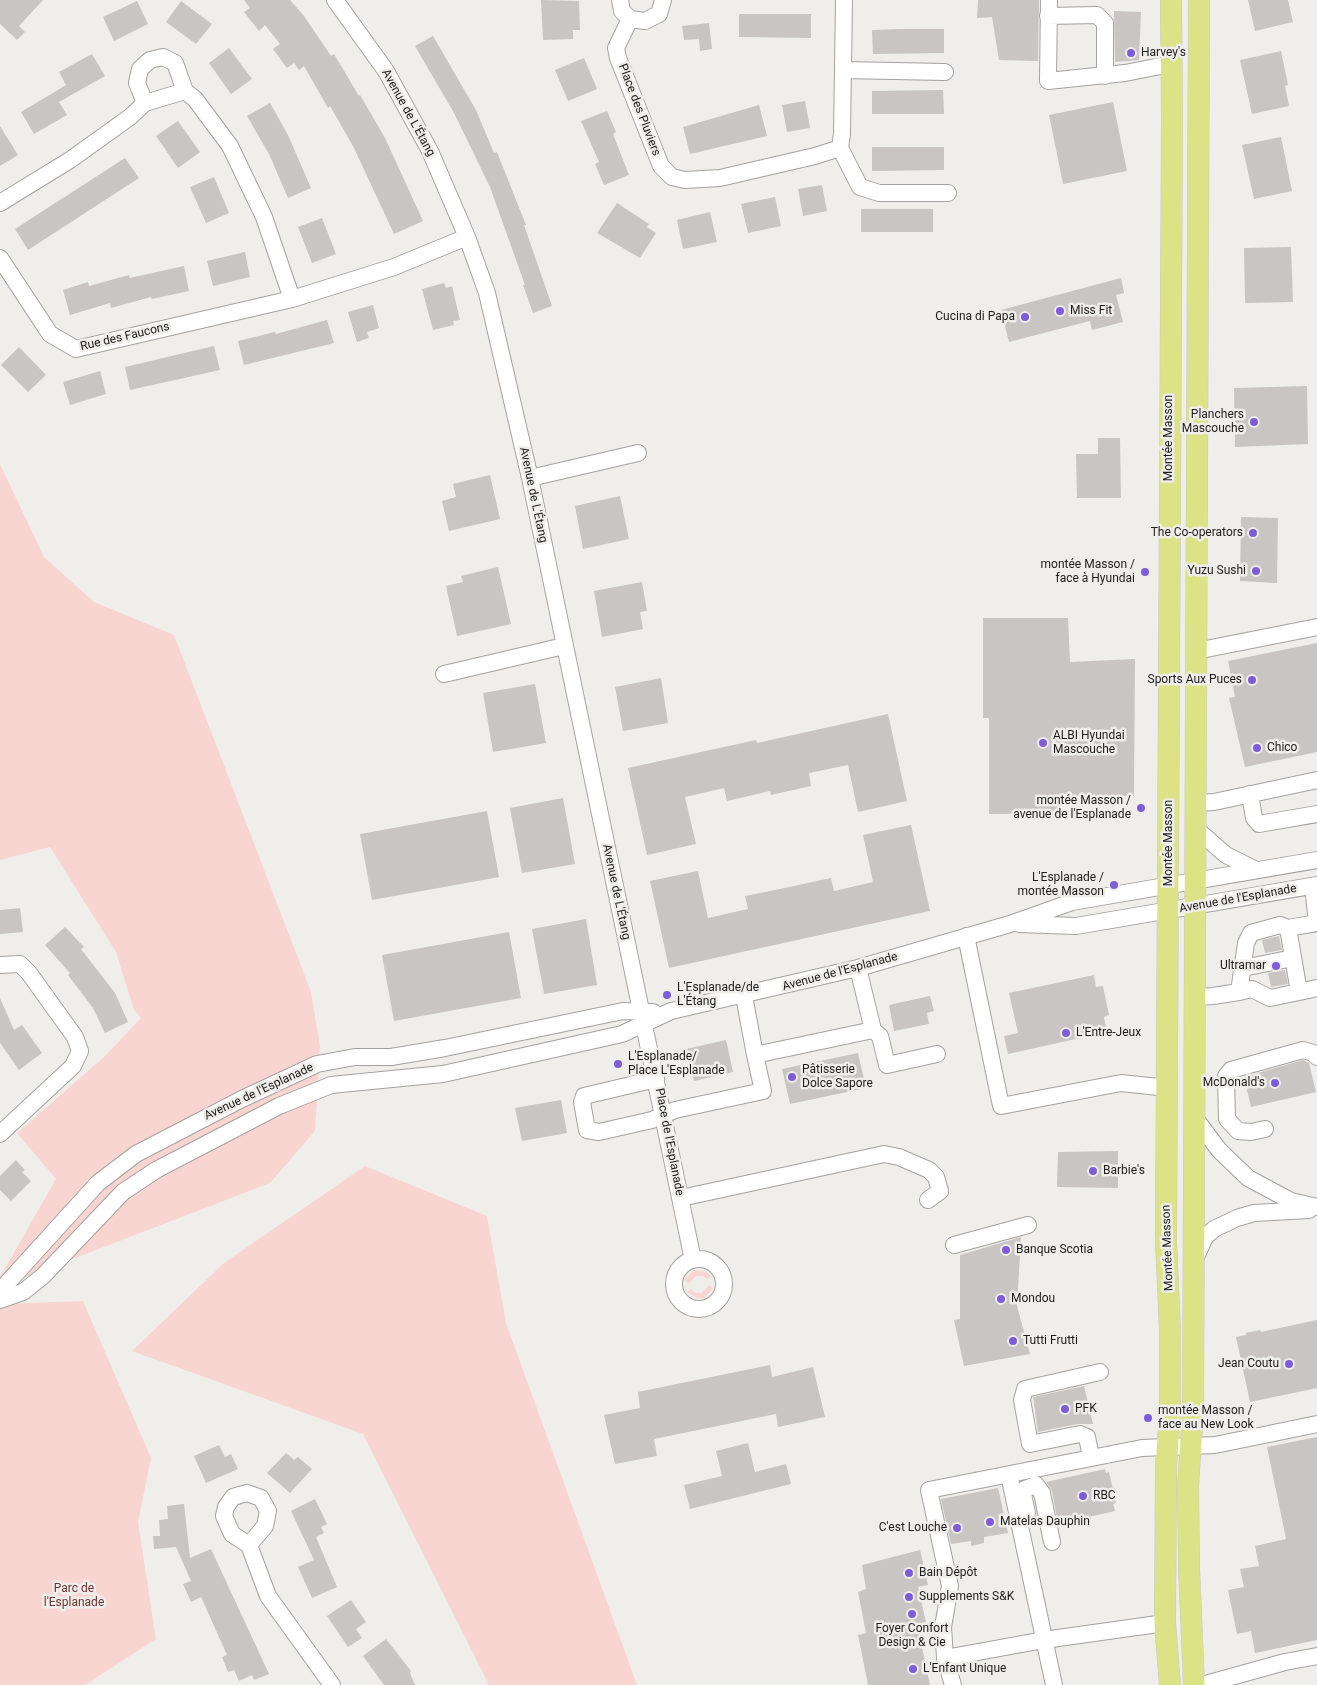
<!DOCTYPE html>
<html>
<head>
<meta charset="utf-8">
<style>
  body { margin:0 }
  canvas { display:block; background:#efeeeb }
</style>
</head>
<body>
<canvas width="1317" height="1685"></canvas>
<script>
const context = document.querySelector('canvas').getContext('2d');
context.lineJoin = 'round';
function paint(path, color) { context.fillStyle = color; context.fill(path, 'evenodd'); }
const shape = rows => new Path2D(rows.map(r => 'M' + r).join(''));
function strokePath(path, color, width, dash) { context.strokeStyle = color; context.lineWidth = width; context.lineCap = dash ? 'butt' : 'round'; context.setLineDash(dash || []); context.stroke(path); }
function drawText(font, color, halo, rows, align = 'center') {
  context.font = font + ' Roboto,sans-serif'; context.lineWidth = 5; context.setLineDash([]); context.textBaseline = 'middle'; context.strokeStyle = halo; context.fillStyle = color; for (const [text, x, y, turn = 0] of rows) {
    context.save(); context.translate(x, y); context.rotate((+turn || 0) * Math.PI / 180); context.textAlign = isNaN(turn) ? turn : align; if (halo) context.strokeText(text, 0, 0); context.fillText(text, 0, 0); context.restore();
  }
}
const green = shape([
  [0,464,44,557,94,602,174,635,311,992,320,1046,315,1131,270,1183,0,1287,0,1277,56,1179,17,1133,104,1057,141,1018,134,1010,116,952,50,847,0,860],
  [365,1166,487,1216,506,1323,637,1685,489,1685,363,1434,132,1351,224,1263],
  [694,1270,706,1272,711,1276,707,1279,703,1276,696,1276,689,1283,684,1280],
  [709,1285,713,1288,704,1298,697,1298,687,1292,691,1289,695,1293,702,1293],
  [83,1301,151,1458,138,1522,156,1639,85,1685,0,1685,0,1304]
]);
const building = shape([
  [0,0,43,0,19,26,25,32,17,40,0,24],
  [244,0,290,0,304,16,331,56,334,54,359,96,360,95,385,138,423,221,394,234,354,148,330,106,328,108,304,66,299,70,294,63,287,68,273,49,280,44,265,25,259,31,244,12,250,8],
  [541,0,579,1,580,30,573,30,573,39,543,40],
  [978,0,1039,0,1038,61,999,60,992,17,977,18],
  [1248,0,1288,0,1293,22,1255,31],
  [137,1,148,24,114,41,103,17],
  [181,1,212,24,196,44,166,22],
  [1114,11,1141,12,1139,60,1115,62],
  [739,14,811,14,811,38,739,37],
  [709,23,712,49,700,51,699,39,684,40,682,26],
  [900,29,944,29,944,53,873,54,872,30],
  [433,36,476,110,494,153,497,152,526,225,524,225,552,306,533,313,523,285,525,285,490,187,454,113,415,46],
  [229,48,252,79,231,94,209,63],
  [1281,51,1288,85,1285,86,1289,106,1252,114,1240,60],
  [92,54,105,76,59,102,67,115,34,134,21,112,66,85,59,72],
  [584,58,597,89,568,101,555,70],
  [943,90,944,114,872,114,872,91],
  [805,101,810,128,787,132,782,105],
  [1113,102,1127,171,1063,184,1049,115],
  [270,103,288,135,311,188,288,198,269,154,247,116],
  [759,105,767,136,690,154,683,127],
  [607,111,616,132,613,134,629,175,604,185,595,164,599,162,581,121],
  [178,121,200,152,178,168,156,136],
  [0,126,18,155,0,166],
  [1281,137,1292,191,1254,199,1242,145],
  [872,147,944,147,944,170,872,171],
  [125,158,139,178,28,250,15,229],
  [214,177,229,213,206,223,190,187],
  [822,185,827,211,803,216,798,189],
  [775,197,781,226,748,233,741,204],
  [617,203,649,224,647,227,656,233,640,258,597,233],
  [861,209,933,209,933,232,861,232],
  [710,212,717,242,683,249,677,220],
  [322,218,336,254,312,263,298,227],
  [1291,247,1293,302,1245,303,1244,248],
  [245,252,250,277,213,286,207,261],
  [184,266,189,291,152,299,151,297,111,308,110,303,70,315,63,290,88,282,89,286,129,275,130,278],
  [1121,278,1124,293,1116,295,1123,322,1092,330,1090,321,1009,342,1001,310],
  [444,283,446,288,452,286,460,320,453,321,454,325,433,330,422,289],
  [373,305,379,328,367,332,369,338,357,342,348,312],
  [327,320,334,343,244,365,238,341,275,332,276,334],
  [214,346,220,370,130,390,125,367],
  [19,347,46,375,28,392,1,365],
  [100,371,106,394,70,405,63,382],
  [1307,386,1308,444,1235,447,1234,388],
  [1098,438,1120,438,1121,498,1077,498,1076,454,1098,454],
  [490,475,500,519,449,531,442,501,456,497,453,484],
  [620,496,629,539,583,549,575,506],
  [1241,517,1278,518,1277,583,1240,581],
  [498,567,511,624,457,636,446,586,463,582,461,576],
  [642,582,647,611,640,612,643,629,602,637,594,591],
  [983,618,1068,618,1070,662,1135,659,1134,796,1061,796,1062,814,989,814,989,718,983,718],
  [1317,643,1317,752,1245,767,1229,698,1235,697,1228,661],
  [661,678,668,723,623,731,615,687],
  [535,684,546,743,493,752,483,693],
  [888,714,907,801,858,812,848,765,809,773,811,786,771,795,770,791,727,801,724,788,685,797,696,844,647,855,628,768,756,740,757,743],
  [563,798,575,864,522,873,510,808],
  [487,811,499,877,372,900,360,834],
  [911,825,930,911,669,968,650,881,698,871,708,918,748,909,745,896,785,888,831,878,834,891,873,882,863,835],
  [20,908,23,932,0,934,0,910],
  [586,919,597,985,544,994,532,929],
  [65,927,84,947,81,949,115,993,128,1022,105,1033,93,1008,68,975,70,973,45,945],
  [509,932,521,998,394,1021,382,955],
  [1279,936,1282,950,1265,953,1262,940],
  [1285,970,1288,984,1271,987,1268,973],
  [1094,975,1096,987,1103,986,1109,1015,1104,1017,1107,1032,1008,1054,1004,1036,1018,1033,1009,993],
  [930,996,934,1011,927,1013,929,1024,894,1031,889,1005],
  [0,998,14,1030,22,1025,42,1053,19,1070,0,1043],
  [726,1040,733,1072,694,1081,686,1049],
  [858,1053,866,1088,790,1104,782,1069],
  [1303,1060,1309,1063,1316,1092,1251,1107,1244,1077],
  [561,1100,567,1133,522,1141,515,1108],
  [1118,1151,1118,1188,1057,1187,1058,1152],
  [16,1160,25,1170,22,1172,31,1181,11,1201,0,1190,0,1176],
  [1021,1237,1017,1306,1030,1354,964,1366,954,1320,960,1319,960,1255],
  [1317,1320,1317,1388,1250,1402,1236,1337,1246,1335,1246,1333,1260,1330,1261,1332],
  [770,1365,772,1377,813,1367,825,1417,778,1427,776,1414,654,1439,657,1456,615,1464,604,1415,640,1408,638,1392],
  [1084,1386,1093,1424,1078,1424,1038,1432,1033,1397],
  [1317,1437,1317,1640,1255,1653,1251,1631,1237,1634,1228,1590,1244,1587,1240,1569,1259,1566,1255,1546,1286,1539,1267,1447],
  [748,1443,755,1472,786,1464,791,1484,690,1509,684,1485,722,1476,716,1451],
  [219,1445,225,1457,231,1454,238,1469,206,1483,194,1456],
  [286,1453,294,1460,298,1457,312,1469,290,1493,267,1473],
  [1105,1469,1106,1473,1109,1472,1116,1503,1113,1504,1115,1511,1058,1524,1052,1491,1046,1482],
  [998,1488,1008,1533,984,1537,984,1543,971,1546,971,1541,951,1544,941,1499],
  [315,1499,327,1524,321,1527,324,1533,316,1537,337,1587,312,1598,298,1567,314,1560,291,1511],
  [184,1504,190,1558,211,1549,269,1674,254,1680,252,1675,239,1681,234,1670,228,1672,222,1657,227,1655,201,1597,191,1602,183,1584,191,1581,176,1547,154,1549,153,1536,160,1536,159,1520,168,1519,167,1506],
  [920,1550,928,1585,918,1587,926,1622,917,1624,930,1685,868,1685,858,1635,866,1633,858,1592,866,1589,862,1565],
  [351,1600,366,1622,356,1629,362,1638,348,1647,327,1616],
  [386,1639,411,1671,410,1673,415,1685,384,1685,363,1656]
]);
const minor = shape([
  [335,0,386,71,430,151,467,237,487,293,530,478,693,1260],
  [620,0,622,11,630,19,645,21,659,14,663,0],
  [844,0,842,134,840,148,860,187,879,193,948,193],
  [1049,0,1048,81,1125,73,1171,64],
  [1048,16,1097,15,1105,23,1105,76],
  [630,19,616,48,618,58,661,166,672,177,685,180,720,178,815,156,840,148],
  [843,70,945,72],
  [145,103,137,83,140,69,150,60,163,57,175,63,185,91],
  [0,203,70,160,130,117,145,103,185,91,195,99,230,146,264,217,292,299],
  [0,258,50,334,76,349,292,299,394,267,467,237],
  [530,478,638,453],
  [1196,651,1317,627],
  [444,674,564,646],
  [1250,794,1254,818,1259,824,1317,814],
  [1196,803,1214,802,1317,780],
  [1195,828,1226,855,1256,870],
  [1313,886,1317,923],
  [1019,924,1076,926,1317,885],
  [966,936,1001,1106,1121,1083,1168,1088],
  [0,965,20,964,29,973,75,1037,80,1051,73,1066,0,1134],
  [1243,968,1293,958],
  [1239,992,1252,989,1270,998,1299,992,1288,928],
  [1299,992,1317,988],
  [744,996,755,1055,873,1030,858,968],
  [1195,997,1213,996,1239,992,1246,943,1251,933,1280,925,1288,928,1317,923],
  [873,1030,880,1036,887,1065,937,1054],
  [656,1079,584,1096,582,1102,587,1130,599,1132,652,1120,675,1110,763,1091,755,1055],
  [1195,1118,1219,1150,1248,1178,1291,1201,1317,1207],
  [1265,1129,1251,1132,1238,1131,1227,1119,1226,1076,1231,1070,1303,1050,1313,1053,1317,1057],
  [681,1198,884,1154,899,1157,929,1170,936,1177,940,1191,928,1200],
  [954,1245,1028,1225],
  [1196,1257,1205,1237,1214,1229,1237,1218,1254,1213,1309,1210],
  '674 1284a25 25 0 1 1 50 0a25 25 0 1 1-50 0Z',
  [0,1291,98,1183,136,1154,242,1099,317,1064,355,1057,391,1057,445,1048,623,1011,653,1012],
  [0,1300,23,1292,43,1276,123,1192,156,1170,279,1106,331,1085,443,1074,622,1034,671,1011,858,968,1010,924,1072,902,1317,860],
  [1091,1457,1087,1437,1080,1434,1030,1444,1022,1400,1025,1389,1100,1372],
  [1009,1475,1054,1685],
  [247,1493,261,1498,268,1511,265,1526,249,1545,232,1534,224,1516,226,1507,233,1497,247,1493],
  [1027,1513,1023,1494,1025,1489,1036,1485,1042,1493,1052,1542],
  [249,1545,268,1596,332,1685],
  [945,1658,1044,1640,1165,1623],
  [953,1685,945,1658,943,1627,950,1586,929,1490,1142,1448,1215,1445,1317,1424],
  [1202,1685,1285,1662,1317,1656]
]);
const major = shape([
  [1170,1685,1165,1623,1166,1466,1170,1414,1170,1330,1166,1241,1172,117,1171,0],
  [1194,1685,1189,1568,1188,1486,1193,1411,1199,0]
]);
const markers = [
  [1131,53,5,"#7e5dd8"],
  [1060,311,5,"#7e5dd8"],
  [1025,317,5,"#7e5dd8"],
  [1254,422,5,"#7e5dd8"],
  [1253,533,5,"#7e5dd8"],
  [1256,571,5,"#7e5dd8"],
  [1145,572,5,"#7e5dd8"],
  [1252,680,5,"#7e5dd8"],
  [1043,743,5,"#7e5dd8"],
  [1257,748,5,"#7e5dd8"],
  [1141,808,5,"#7e5dd8"],
  [1114,885,5,"#7e5dd8"],
  [1276,966,5,"#7e5dd8"],
  [667,995,5,"#7e5dd8"],
  [1066,1033,5,"#7e5dd8"],
  [618,1064,5,"#7e5dd8"],
  [792,1077,5,"#7e5dd8"],
  [1275,1083,5,"#7e5dd8"],
  [1093,1171,5,"#7e5dd8"],
  [1006,1250,5,"#7e5dd8"],
  [1001,1299,5,"#7e5dd8"],
  [1013,1341,5,"#7e5dd8"],
  [1289,1364,5,"#7e5dd8"],
  [1065,1409,5,"#7e5dd8"],
  [1148,1418,5,"#7e5dd8"],
  [1083,1496,5,"#7e5dd8"],
  [990,1522,5,"#7e5dd8"],
  [957,1528,5,"#7e5dd8"],
  [909,1573,5,"#7e5dd8"],
  [909,1597,5,"#7e5dd8"],
  [912,1614,5,"#7e5dd8"],
  [913,1669,5,"#7e5dd8"]
];
const poiNames = [
  ["Harvey's",1141,53],
  ["Miss Fit",1070,311],
  ["Cucina di Papa",1015,317,"right"],
  ["Planchers",1244,415,"right"],
  ["Mascouche",1244,429,"right"],
  ["The Co-operators",1243,533,"right"],
  ["montée Masson /",1135,565,"right"],
  ["face à Hyundai",1135,579,"right"],
  ["Yuzu Sushi",1246,571,"right"],
  ["Sports Aux Puces",1242,680,"right"],
  ["ALBI Hyundai",1053,736],
  ["Mascouche",1053,750],
  ["Chico",1267,748],
  ["montée Masson /",1131,801,"right"],
  ["avenue de l'Esplanade",1131,815,"right"],
  ["L'Esplanade /",1104,878,"right"],
  ["montée Masson",1104,892,"right"],
  ["Ultramar",1266,966,"right"],
  ["L'Esplanade/de",677,988],
  ["L'Étang",677,1002],
  ["L'Entre-Jeux",1076,1033],
  ["L'Esplanade/",628,1057],
  ["Place L'Esplanade",628,1071],
  ["Pâtisserie",802,1070],
  ["Dolce Sapore",802,1084],
  ["McDonald's",1265,1083,"right"],
  ["Barbie's",1103,1171],
  ["Banque Scotia",1016,1250],
  ["Mondou",1011,1299],
  ["Tutti Frutti",1023,1341],
  ["Jean Coutu",1279,1364,"right"],
  ["PFK",1075,1409],
  ["montée Masson /",1158,1411],
  ["face au New Look",1158,1425],
  ["RBC",1093,1496],
  ["Matelas Dauphin",1000,1522],
  ["C'est Louche",947,1528,"right"],
  ["Bain Dépôt",919,1573],
  ["Supplements S&K",919,1597],
  ["Foyer Confort",912,1629,"center"],
  ["Design & Cie",912,1643,"center"],
  ["L'Enfant Unique",923,1669]
];
const streetNames = [
  ["Place des Pluviers",639,110,69],
  ["Avenue de L'Étang",408,113,61],
  ["Rue des Faucons",125,337,-13],
  ["Montée Masson",1169,438,-90],
  ["Avenue de L'Étang",533,495,78],
  ["Montée Masson",1169,843,-90],
  ["Avenue de L'Étang",616,892,78],
  ["Avenue de l'Esplanade",1238,899,-10],
  ["Avenue de l'Esplanade",840,972,-15],
  ["Avenue de l'Esplanade",259,1092,-25],
  ["Place de l'Esplanade",669,1142,79],
  ["Montée Masson",1168,1248,-92]
];
const parkNames = [
  ["Parc de",74,1589],
  ["l'Esplanade",74,1603]
];
paint(green, '#f9d5d2');
paint(building, '#c8c5c3');
strokePath(minor, '#a4a2a0', 18);
strokePath(major, '#c9c9c8', 22);
strokePath(minor, '#fff', 16);
strokePath(major, '#dbe386', 21);
for (const [x, y, r, color] of markers) { const dot = new Path2D(); dot.arc(x, y, r, 0, 2 * Math.PI); context.fillStyle = color; context.fill(dot); strokePath(dot, '#efeeeb', 2); }
drawText('12px', '#1d1c1b', '#efeeeb', poiNames, 'left');
drawText('12px', '#1d1c1b', '#efeeeb', streetNames);
drawText('12px', '#6c3432', '#efeeeb', parkNames);
</script>
</body>
</html>
